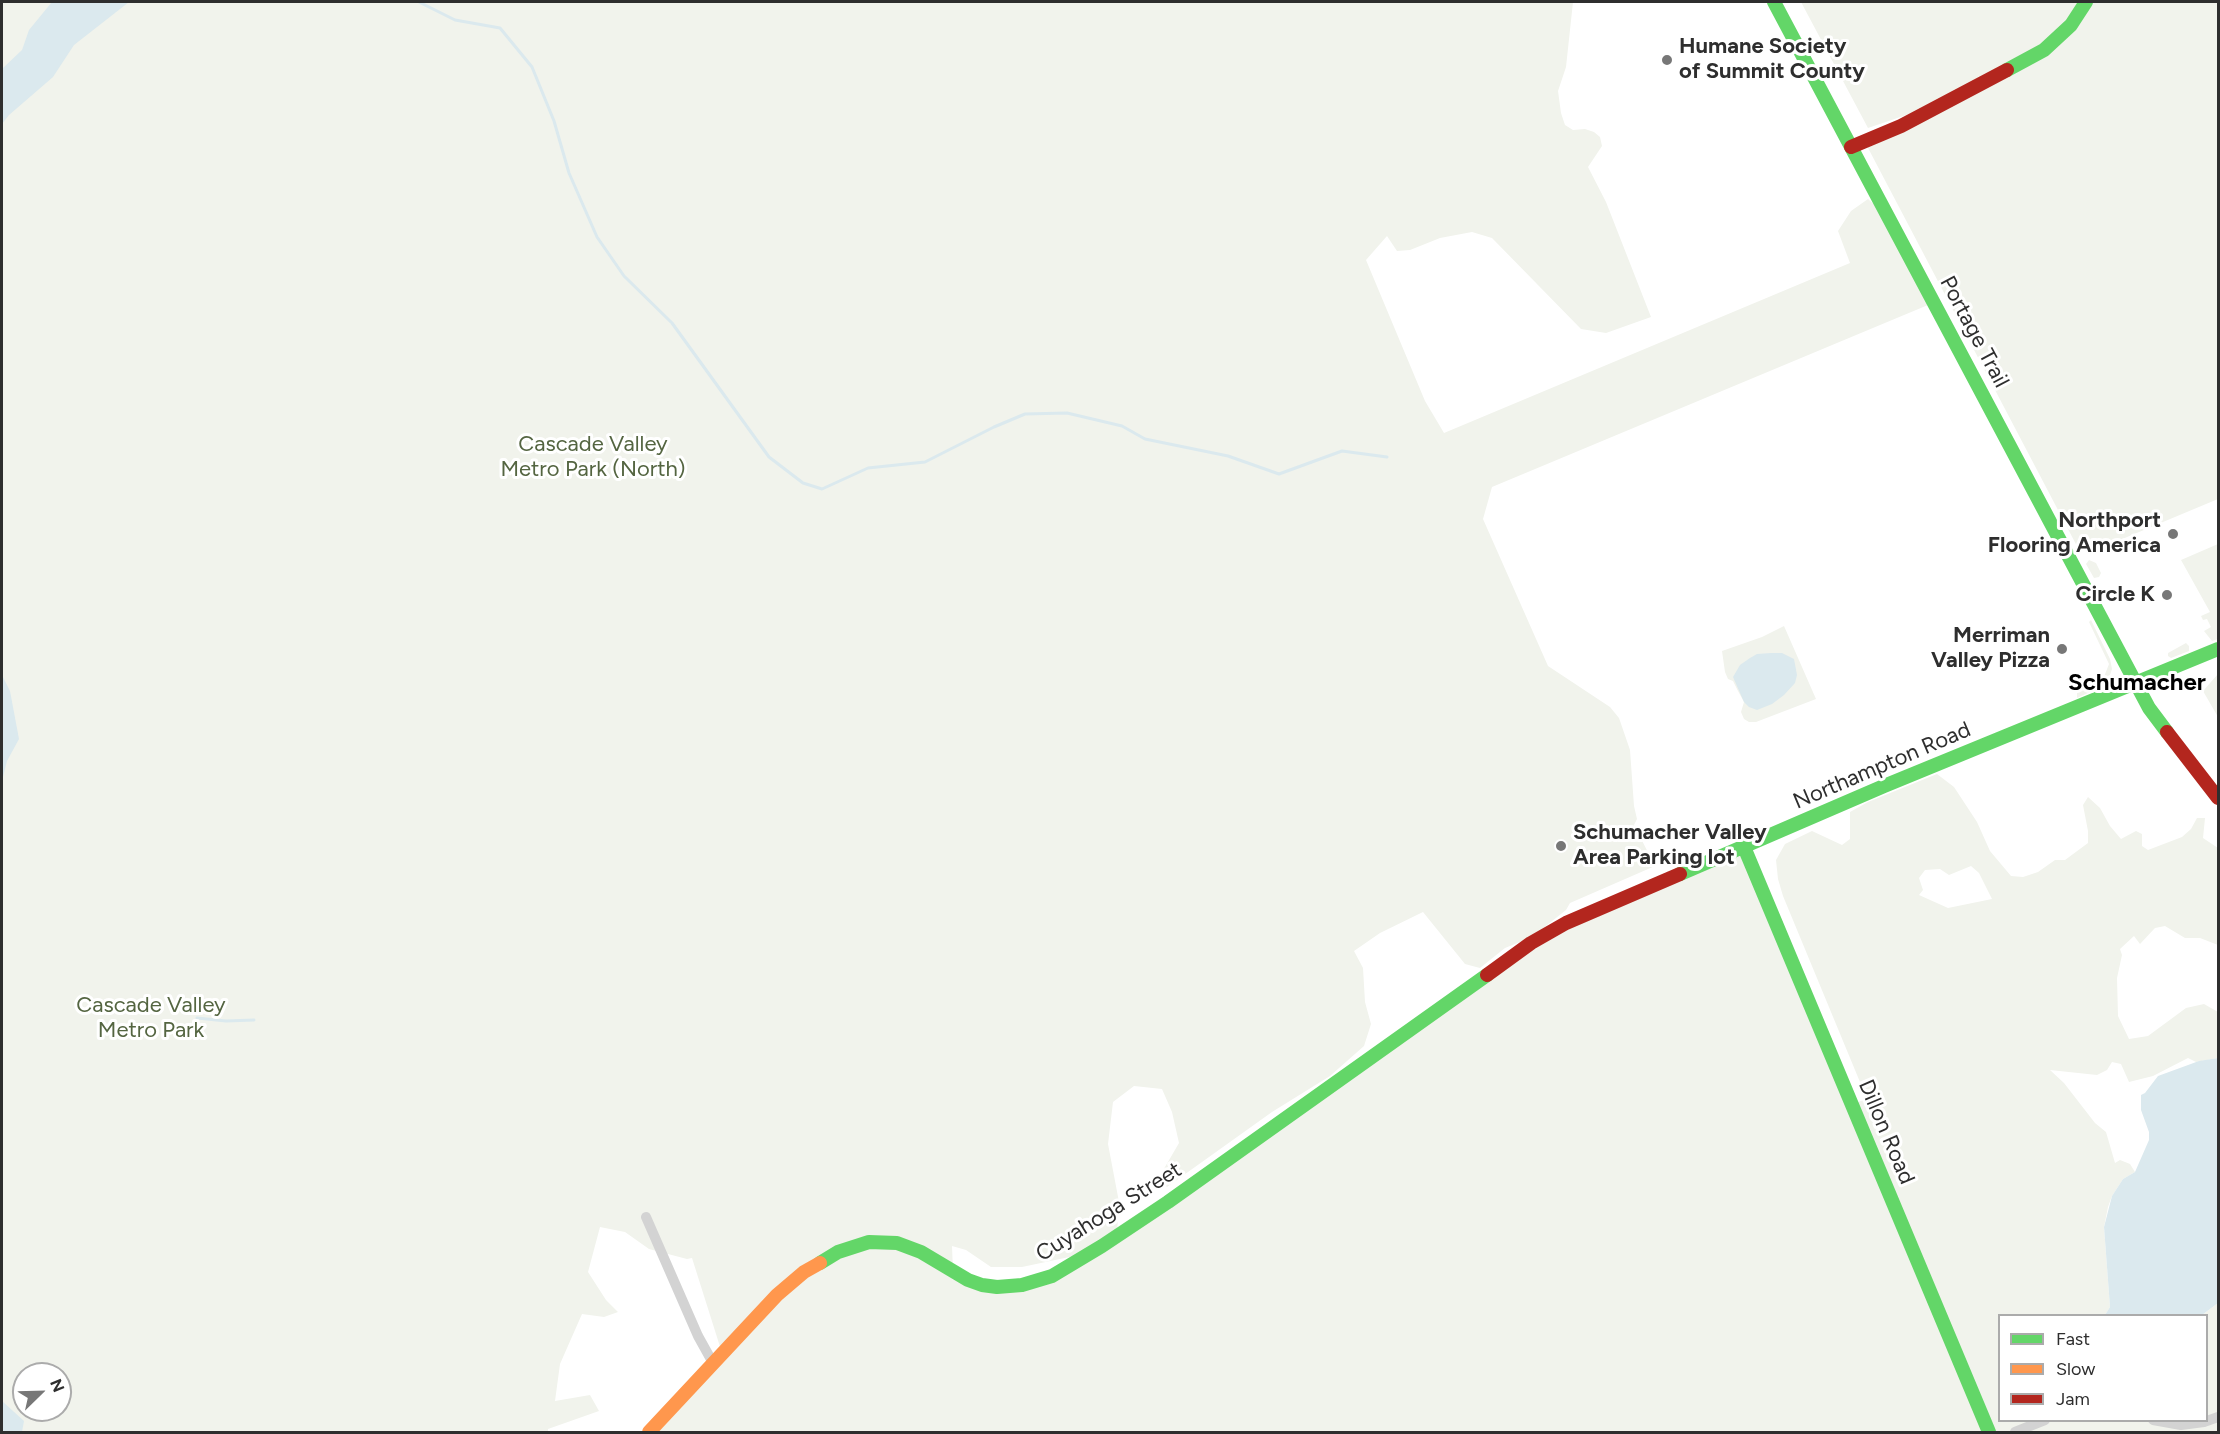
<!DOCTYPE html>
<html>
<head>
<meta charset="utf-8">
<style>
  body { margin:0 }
  #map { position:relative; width:2220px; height:1434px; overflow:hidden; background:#fff; font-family:Figtree,sans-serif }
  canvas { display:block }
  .frame { position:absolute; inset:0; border:3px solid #2e2e2e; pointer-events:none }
  .legend { position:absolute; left:1998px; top:1314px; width:210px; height:108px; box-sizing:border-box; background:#fff; border:2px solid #ababab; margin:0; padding:8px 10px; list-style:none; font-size:18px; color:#2e2e2e }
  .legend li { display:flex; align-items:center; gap:12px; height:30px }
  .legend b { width:30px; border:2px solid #ababab }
  .north { position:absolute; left:12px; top:1362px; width:60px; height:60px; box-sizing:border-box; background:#fff; border:2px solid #ababab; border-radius:50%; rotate:67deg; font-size:16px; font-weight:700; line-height:24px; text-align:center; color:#2e2e2e }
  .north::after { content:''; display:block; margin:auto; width:21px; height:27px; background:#777; clip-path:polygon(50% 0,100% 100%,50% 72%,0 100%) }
</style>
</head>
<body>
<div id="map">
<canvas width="2220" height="1434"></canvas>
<div class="frame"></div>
<ul class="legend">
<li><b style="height:8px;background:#63d668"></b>Fast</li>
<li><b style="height:8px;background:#ff974d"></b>Slow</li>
<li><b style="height:8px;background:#b3261e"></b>Jam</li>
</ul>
<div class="north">N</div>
</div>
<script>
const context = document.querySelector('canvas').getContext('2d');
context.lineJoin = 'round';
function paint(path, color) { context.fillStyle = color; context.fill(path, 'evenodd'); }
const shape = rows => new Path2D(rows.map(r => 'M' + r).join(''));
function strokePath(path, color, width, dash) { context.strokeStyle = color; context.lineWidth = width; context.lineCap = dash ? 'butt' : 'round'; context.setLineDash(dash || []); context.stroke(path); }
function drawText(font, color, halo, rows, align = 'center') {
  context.font = font + ' Figtree,sans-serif'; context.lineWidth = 6; context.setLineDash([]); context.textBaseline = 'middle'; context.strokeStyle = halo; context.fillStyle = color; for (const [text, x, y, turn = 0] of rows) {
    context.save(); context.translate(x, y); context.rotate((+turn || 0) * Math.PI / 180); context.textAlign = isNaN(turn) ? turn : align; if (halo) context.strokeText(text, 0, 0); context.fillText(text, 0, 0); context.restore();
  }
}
const green = shape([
  [2,2,1573,2,1566,67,1558,91,1561,113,1565,125,1573,130,1585,129,1594,132,1600,137,1602,146,1588,167,1606,202,1651,317,1606,333,1581,329,1492,238,1472,232,1440,238,1410,250,1397,251,1387,236,1366,260,1425,401,1444,433,1850,263,1838,231,1851,211,1868,199,1877,207,1928,305,1492,487,1483,519,1548,666,1610,707,1619,718,1630,750,1634,806,1637,819,1634,825,1655,866,1570,903,1566,910,1532,937,1505,948,1480,968,1465,964,1423,912,1380,933,1354,951,1363,968,1365,1002,1371,1024,1364,1046,1330,1076,1272,1112,1167,1187,1158,1179,1179,1143,1172,1112,1162,1089,1134,1086,1113,1102,1108,1144,1119,1202,1117,1233,1074,1256,1022,1267,991,1267,966,1250,952,1246,953,1271,982,1285,997,1287,1022,1285,1052,1276,1102,1246,1168,1202,1531,943,1581,916,1683,871,1744,847,1852,1104,1867,1099,1783,896,1778,879,1776,860,1785,844,1812,831,1842,845,1850,839,1850,812,1868,802,1937,774,1954,787,1977,822,1990,851,2011,876,2023,877,2038,872,2055,860,2065,860,2088,843,2088,831,2083,805,2088,797,2100,808,2110,826,2121,839,2136,831,2142,834,2142,846,2148,850,2182,837,2191,829,2197,818,2205,818,2203,838,2218,848,2218,945,2200,938,2185,938,2165,926,2155,928,2140,944,2134,936,2120,949,2122,955,2117,978,2118,1016,2129,1039,2148,1036,2186,1008,2204,1004,2218,1012,2218,1058,2196,1062,2188,1058,2153,1076,2129,1082,2121,1064,2112,1062,2107,1070,2097,1075,2050,1070,2064,1083,2095,1123,2106,1132,2115,1163,2120,1160,2130,1164,2135,1172,2123,1179,2112,1196,2108,1207,2104,1227,2110,1307,2105,1315,2000,1316,2000,1420,2206,1420,2206,1316,2202,1315,2218,1303,2218,1432,649,1432,722,1353,692,1258,687,1259,649,1249,625,1232,600,1227,588,1272,606,1300,618,1312,604,1317,582,1314,560,1364,555,1401,590,1395,599,1411,548,1429,548,1432,2,1432],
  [1971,866,1979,873,1992,899,1948,908,1919,895,1923,890,1919,878,1925,870,1940,869,1949,875],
  [24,1374,60,1374,60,1410,24,1410],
  [1801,2,2218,2,2218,499,2096,550,2079,550,1867,146,1921,110,1868,128],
  [2218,544,2218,639,2212,641,2204,631,2211,627,2207,619,2203,620,2201,616,2210,612,2181,560],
  [2089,560,2096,563,2101,573,2099,577,2094,578,2086,564],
  [2091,620,2110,659,2112,669,2110,675,2099,688,2077,698,2077,693,2102,682,2109,664,2089,622],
  [1784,626,1816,699,1756,722,1749,722,1744,719,1741,712,1744,702,1738,691,1733,681,1728,679,1725,672,1722,651,1762,637],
  [2186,643,2189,646,2189,651,2171,658,2168,656,2168,653],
  [2218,674,2218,717,2203,691]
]);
const water = shape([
  [52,2,129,2,74,45,53,77,9,115,2,124,2,69,22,50,29,30],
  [1771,653,1782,653,1794,659,1797,675,1795,683,1784,695,1772,704,1757,710,1749,707,1744,702,1733,677,1740,665,1750,658,1757,654],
  [2,675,10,691,19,739,7,761,2,781],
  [2218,1058,2218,1303,2202,1315,2105,1315,2110,1307,2104,1227,2112,1196,2123,1179,2135,1172,2149,1140,2149,1132,2141,1110,2141,1095,2145,1093,2158,1076,2199,1061],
  [2,1401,24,1421,22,1432,2,1432]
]);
const stream = shape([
  [419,2,455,20,500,28,532,67,554,121,569,173,597,237,624,276,672,323,769,457,803,483,822,489,868,468,925,462,994,427,1025,414,1067,413,1122,426,1145,439,1228,456,1279,474,1342,451,1387,457],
  [197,1018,226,1021,254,1020]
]);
const street = shape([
  [646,1217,698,1336,713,1363],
  [2153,1420,2181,1425,2204,1422,2218,1417],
  [2015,1432,2045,1420]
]);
const fast = shape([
  [1774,2,2149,708,2167,732],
  [2007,70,2044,50,2071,25,2086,2],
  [1744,847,1989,1432],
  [1680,874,1884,786,2218,649],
  [820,1263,838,1252,869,1242,897,1243,921,1252,968,1280,982,1285,997,1287,1022,1285,1052,1276,1102,1246,1168,1202,1487,975]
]);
const slow = shape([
  [649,1432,777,1295,804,1272,820,1263]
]);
const jam = shape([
  [1851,147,1901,126,2007,70],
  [2167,732,2218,798],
  [1487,975,1531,943,1566,923,1680,874]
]);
const markers = [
  [1667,60,6,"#777"],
  [2173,534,6,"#777"],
  [2167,595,6,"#777"],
  [2062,649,6,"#777"],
  [1561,846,6,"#777"]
];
const poiNames = [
  ["Humane Society",1679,47,"left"],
  ["of Summit County",1679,72,"left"],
  ["Northport",2161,521],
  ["Flooring America",2161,546],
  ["Circle K",2155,595],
  ["Merriman",2050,636],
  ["Valley Pizza",2050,661],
  ["Schumacher Valley",1573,833,"left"],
  ["Area Parking lot",1573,858,"left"]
];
const streetNames = [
  ["Portage Trail",1974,332,62],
  ["Northampton Road",1882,766,-23],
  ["Dillon Road",1886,1132,67],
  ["Cuyahoga Street",1109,1212,-32]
];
const parkNames = [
  ["Cascade Valley",593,445],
  ["Metro Park (North)",593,470],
  ["Cascade Valley",151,1006],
  ["Metro Park",151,1031]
];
const neighbourhoodNames = [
  ["Schumacher",2137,683]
];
paint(green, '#f1f3ec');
paint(water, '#dbe9ee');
strokePath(stream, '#dbe9ee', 3);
strokePath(street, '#d3d3d3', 10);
strokePath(fast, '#63d668', 14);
strokePath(slow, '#ff974d', 14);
strokePath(jam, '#b3261e', 14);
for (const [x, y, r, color] of markers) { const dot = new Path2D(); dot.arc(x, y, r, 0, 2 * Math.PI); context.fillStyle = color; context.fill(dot); strokePath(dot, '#fff', 2); }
drawText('bold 22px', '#2e2e2e', '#fff', poiNames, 'right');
drawText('22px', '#2e2e2e', '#fff', streetNames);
drawText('22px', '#546541', '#fff', parkNames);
drawText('bold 24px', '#000', '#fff', neighbourhoodNames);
</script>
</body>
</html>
